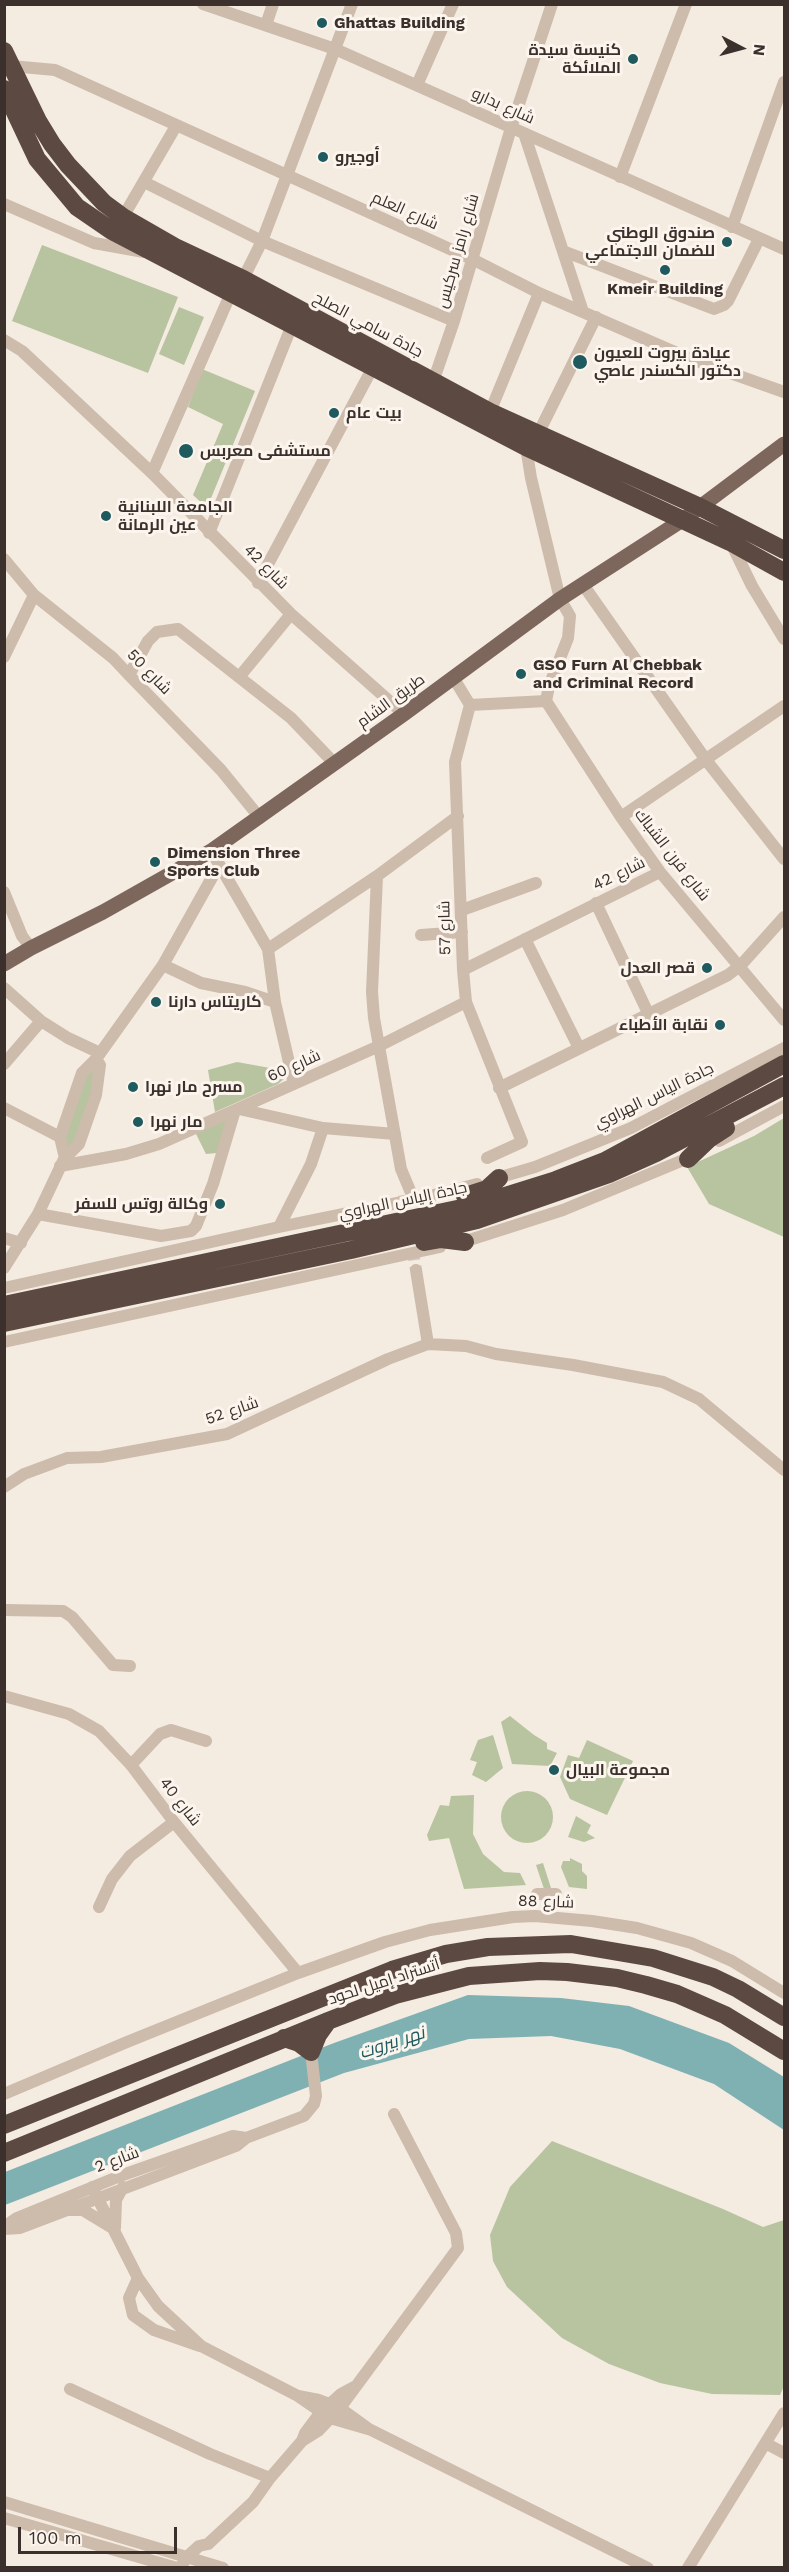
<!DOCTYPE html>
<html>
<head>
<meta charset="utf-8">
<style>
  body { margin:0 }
  #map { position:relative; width:789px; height:2572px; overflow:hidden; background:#f4ebe1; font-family:"Work Sans",sans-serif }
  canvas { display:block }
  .frame { position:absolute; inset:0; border:6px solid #3b302b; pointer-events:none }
  .north { position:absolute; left:711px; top:18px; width:60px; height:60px; -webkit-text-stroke:4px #fbf5ee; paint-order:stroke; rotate:96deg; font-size:16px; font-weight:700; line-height:24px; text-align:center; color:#3b302b }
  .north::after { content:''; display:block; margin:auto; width:21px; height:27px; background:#3b302b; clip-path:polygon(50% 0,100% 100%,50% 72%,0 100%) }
  .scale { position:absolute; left:18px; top:2527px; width:159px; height:27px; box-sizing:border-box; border:3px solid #3b302b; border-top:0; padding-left:8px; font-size:18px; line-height:21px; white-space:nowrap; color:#3b302b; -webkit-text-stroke:4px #fbf5ee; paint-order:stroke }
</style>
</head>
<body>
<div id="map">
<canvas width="789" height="2572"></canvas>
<div class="frame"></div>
<div class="north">N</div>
<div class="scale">100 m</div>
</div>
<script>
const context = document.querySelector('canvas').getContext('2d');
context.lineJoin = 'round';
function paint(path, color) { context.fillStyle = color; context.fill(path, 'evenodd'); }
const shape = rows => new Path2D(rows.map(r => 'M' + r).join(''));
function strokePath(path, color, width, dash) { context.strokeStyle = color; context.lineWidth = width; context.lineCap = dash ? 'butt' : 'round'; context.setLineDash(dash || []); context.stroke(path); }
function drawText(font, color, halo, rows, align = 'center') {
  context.font = font + ' "Work Sans",Cairo,sans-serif'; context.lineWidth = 6; context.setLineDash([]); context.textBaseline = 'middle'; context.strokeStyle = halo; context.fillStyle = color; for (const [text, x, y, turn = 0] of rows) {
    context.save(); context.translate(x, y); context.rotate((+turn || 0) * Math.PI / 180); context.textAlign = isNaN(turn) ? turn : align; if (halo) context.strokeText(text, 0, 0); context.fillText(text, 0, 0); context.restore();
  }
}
const green = shape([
  [42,245,178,297,148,373,12,321],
  [179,307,204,317,184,365,159,354],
  [202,369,255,391,207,508,193,495,223,424,188,407],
  [237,1062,281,1070,284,1079,278,1084,215,1112,208,1070],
  [100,1065,73,1150,61,1146,82,1073],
  [234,1111,217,1153,206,1154,195,1132],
  [784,1118,784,1237,709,1204,687,1167,754,1136],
  [510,1716,534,1735,547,1743,547,1749,557,1753,550,1766,512,1764,501,1722],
  [493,1735,503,1768,486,1782,472,1775,477,1762,470,1760,478,1740],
  [587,1740,633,1761,607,1815,570,1799,560,1777,568,1755,579,1758],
  '501 1817a26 26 0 1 1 52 0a26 26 0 1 1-52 0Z',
  [474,1795,473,1834,483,1854,504,1872,520,1873,526,1885,464,1889,449,1838,429,1841,427,1835,440,1805,449,1806,451,1796],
  [576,1816,591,1825,587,1833,595,1838,584,1842,568,1837],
  [570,1858,582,1864,582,1871,587,1876,587,1889,569,1887,561,1867,563,1861,570,1861],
  [543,1863,551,1888,544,1889,536,1865],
  [552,2141,723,2209,763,2227,784,2220,784,2386,780,2395,712,2394,660,2383,609,2364,562,2338,507,2287,493,2261,490,2235,510,2187]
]);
const water = shape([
  [468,1995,561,1998,629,2006,729,2043,784,2077,784,2130,714,2084,620,2049,551,2036,469,2039,344,2073,5,2205,5,2172,334,2043]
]);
const minorTunnel = shape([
  [404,1195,416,1270]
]);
const minor = shape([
  [203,4,335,49,784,249],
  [266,25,273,4],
  [11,66,55,70,472,259,539,293,691,359,784,392],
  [417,85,453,4],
  [524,133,583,312],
  [620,177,686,4],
  [144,182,262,241,454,321],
  [4,204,94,243,144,252],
  [123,217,176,126],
  [732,227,784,82],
  [563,251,714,309,724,305,728,301,759,239],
  [243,279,262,241,352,4],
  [4,340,22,351,152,473,291,614,404,714],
  [433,382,454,321,511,128,552,4],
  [490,412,539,293],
  [538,434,596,317],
  [526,447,531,478,560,599,570,616,568,638,549,686,546,701,621,817,660,872,784,1020],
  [152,473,231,293],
  [209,533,292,325],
  [731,543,752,586,784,639],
  [4,559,34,595,113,658,129,675,221,770,260,818],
  [258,583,373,367],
  [584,586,706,760,784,859],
  [4,657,34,595],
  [129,675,148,641,157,632,178,629,291,718,335,764],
  [240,676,291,614],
  [453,677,470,705],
  [470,705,455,762,463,970,466,1002,522,1142,487,1158],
  [470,705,546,701],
  [621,817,784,706],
  [216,859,268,949,275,1002,294,1084],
  [377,876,372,992,374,1018,401,1169,414,1200],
  [4,892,22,936,31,948],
  [596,903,649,1015],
  [462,910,536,883],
  [421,935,462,932],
  [525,939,579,1048],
  [268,949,377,876,458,816],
  [163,965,201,983,245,992,275,1002],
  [463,970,660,872],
  [4,988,41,1021,68,1038,100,1053],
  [96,1059,100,1065,96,1095,79,1144,65,1158,60,1137,82,1073,96,1059,163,965,219,865],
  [4,1064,41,1021],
  [499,1088,728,975,741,965,784,917],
  [4,1108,60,1137],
  [239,1109,323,1128,395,1134],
  [719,1141,784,1106],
  [60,1166,126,1154,159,1144,379,1046,466,1002],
  [494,1179,535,1167,631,1128,784,1048],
  [38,1214,161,1236,191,1231,196,1226,213,1184,235,1110],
  [279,1227,311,1164,323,1128],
  [4,1238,21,1243],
  [460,1243,563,1210,693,1156],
  [4,1268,38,1214,64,1159],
  [416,1270,428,1344],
  [4,1288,279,1227,422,1198,477,1184],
  [4,1342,440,1247],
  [4,1487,24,1474,67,1458,101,1457,227,1434,388,1359,428,1344,466,1346,496,1354,573,1365,663,1382,699,1399,784,1470],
  [4,1610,63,1611,72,1617,113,1665,130,1666],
  [4,1696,69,1714,99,1731,131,1765,174,1822,298,1973],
  [131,1765,160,1734,171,1730,206,1741],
  [537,1894,556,1894],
  [99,1907,112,1879,130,1856,174,1822],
  [4,2094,127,2042,298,1973,385,1942,430,1930,513,1917,535,1916,592,1921,637,1928,691,1943,732,1961,784,1993],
  [92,2187,138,2278,158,2306,201,2346,298,2396,330,2418,368,2429],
  [70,2210,83,2210,111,2227],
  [4,2227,17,2218,120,2176,233,2136,246,2138],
  [115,2228,116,2200,123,2187],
  [4,2229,20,2228,236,2146,246,2138,304,2116,314,2104,316,2096,311,2052],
  [138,2278,129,2298,133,2315,154,2330,200,2346],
  [70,2389,210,2454,270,2478],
  [298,2396,319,2400,340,2408,369,2429,648,2568],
  [302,2441,305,2433,320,2413,341,2394,354,2387],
  [767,2444,784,2453],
  [4,2502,223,2568],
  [4,2518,177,2568],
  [180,2568,188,2556,199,2546,208,2544,253,2502,270,2478,302,2441,318,2431,340,2408,458,2248,456,2233,394,2114],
  [688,2568,784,2413]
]);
const major = shape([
  [4,964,31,948,103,912,211,851,404,714,560,599,684,519,784,444]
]);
const highway = shape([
  [4,51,38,121,52,144,68,165,104,203,123,217,177,248,243,279,490,412,700,507,784,550],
  [4,89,37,159,77,207,112,231,526,447,730,542,784,572],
  [688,1159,709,1139,726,1128],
  [465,1196,487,1189,499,1178],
  [424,1242,441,1239,465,1242],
  [4,1305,476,1205,556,1180,605,1161,784,1064],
  [4,1323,351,1250,477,1220,609,1174,656,1153,784,1086],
  [284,2038,299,2043,311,2052,318,2035,328,2021],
  [4,2125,392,1970,446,1954,488,1947,571,1944,653,1958,713,1977,738,1989,784,2017],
  [4,2153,328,2021,395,1995,469,1976,540,1971,567,1972,617,1978,646,1985,677,1994,725,2015,784,2051]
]);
const markers = [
  [322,23,6,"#1f5a5e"],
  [633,59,6,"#1f5a5e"],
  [323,157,6,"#1f5a5e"],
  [727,242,6,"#1f5a5e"],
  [665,270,6,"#1f5a5e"],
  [580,362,8,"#1f5a5e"],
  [334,413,6,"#1f5a5e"],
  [186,451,8,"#1f5a5e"],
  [106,516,6,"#1f5a5e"],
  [521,674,6,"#1f5a5e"],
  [155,862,6,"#1f5a5e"],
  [707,968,6,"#1f5a5e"],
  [156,1002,6,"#1f5a5e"],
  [720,1025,6,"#1f5a5e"],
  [133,1087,6,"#1f5a5e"],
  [138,1122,6,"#1f5a5e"],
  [220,1204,6,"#1f5a5e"],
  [554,1770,6,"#1f5a5e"]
];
const poiNames = [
  ["Ghattas Building",334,23],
  ["كنيسة سيدة",621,50,"right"],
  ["الملائكة",621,68,"right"],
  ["أوجيرو",335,157],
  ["صندوق الوطني",715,233,"right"],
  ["للضمان الاجتماعي",715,251,"right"],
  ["Kmeir Building",665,289,"center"],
  ["عيادة بيروت للعيون",594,353],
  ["دكتور الكسندر عاصي",594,371],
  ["بيت عام",346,413],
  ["مستشفى معربس",200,451],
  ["الجامعة اللبنانية",118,507],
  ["عين الرمانة",118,525],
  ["GSO Furn Al Chebbak",533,665],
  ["and Criminal Record",533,683],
  ["Dimension Three",167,853],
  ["Sports Club",167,871],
  ["قصر العدل",695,968,"right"],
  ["كاريتاس دارنا",168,1002],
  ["نقابة الأطباء",708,1025,"right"],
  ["مسرح مار نهرا",145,1087],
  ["مار نهرا",150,1122],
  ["وكالة روتس للسفر",208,1204,"right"],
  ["مجموعة البيال",566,1770]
];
const streetNames = [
  ["شارع بدارو",503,106,24],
  ["شارع العلم",405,211,24],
  ["شارع رامز سركيس",458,251,-74],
  ["جادة سامي الصلح",368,325,28],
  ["شارع 42",266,567,45],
  ["شارع 50",149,672,46],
  ["طريق الشام",391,701,-36],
  ["شارع فرن الشباك",672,855,52],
  ["شارع 42",619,874,-26],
  ["شارع 57",445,928,-91],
  ["شارع 60",294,1066,-24],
  ["جادة الياس الهراوي",654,1096,-26],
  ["جادة إلياس الهراوي",403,1201,-12],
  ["شارع 52",232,1411,-19],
  ["شارع 40",180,1802,52],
  ["شارع 88",546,1902,2],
  ["أتستراد إميل لحود",384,1982,-18],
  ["شارع 2",117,2160,-21]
];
const waterNames = [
  ["نهر بيروت",392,2043,-18]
];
paint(green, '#b8c4a0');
paint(water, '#7fb0b2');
strokePath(minorTunnel, '#cfc6bd', 12, [12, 6]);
strokePath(minor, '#cdbbac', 12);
strokePath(major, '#7d675c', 15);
strokePath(highway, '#5c4a42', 18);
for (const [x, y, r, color] of markers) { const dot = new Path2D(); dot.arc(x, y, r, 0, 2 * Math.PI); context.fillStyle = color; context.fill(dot); strokePath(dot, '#fbf5ee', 2); }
drawText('bold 16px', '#3b302b', '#fbf5ee', poiNames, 'left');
drawText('16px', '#3b302b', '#fbf5ee', streetNames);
drawText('italic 18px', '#1f5a5e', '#fbf5ee', waterNames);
</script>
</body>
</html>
